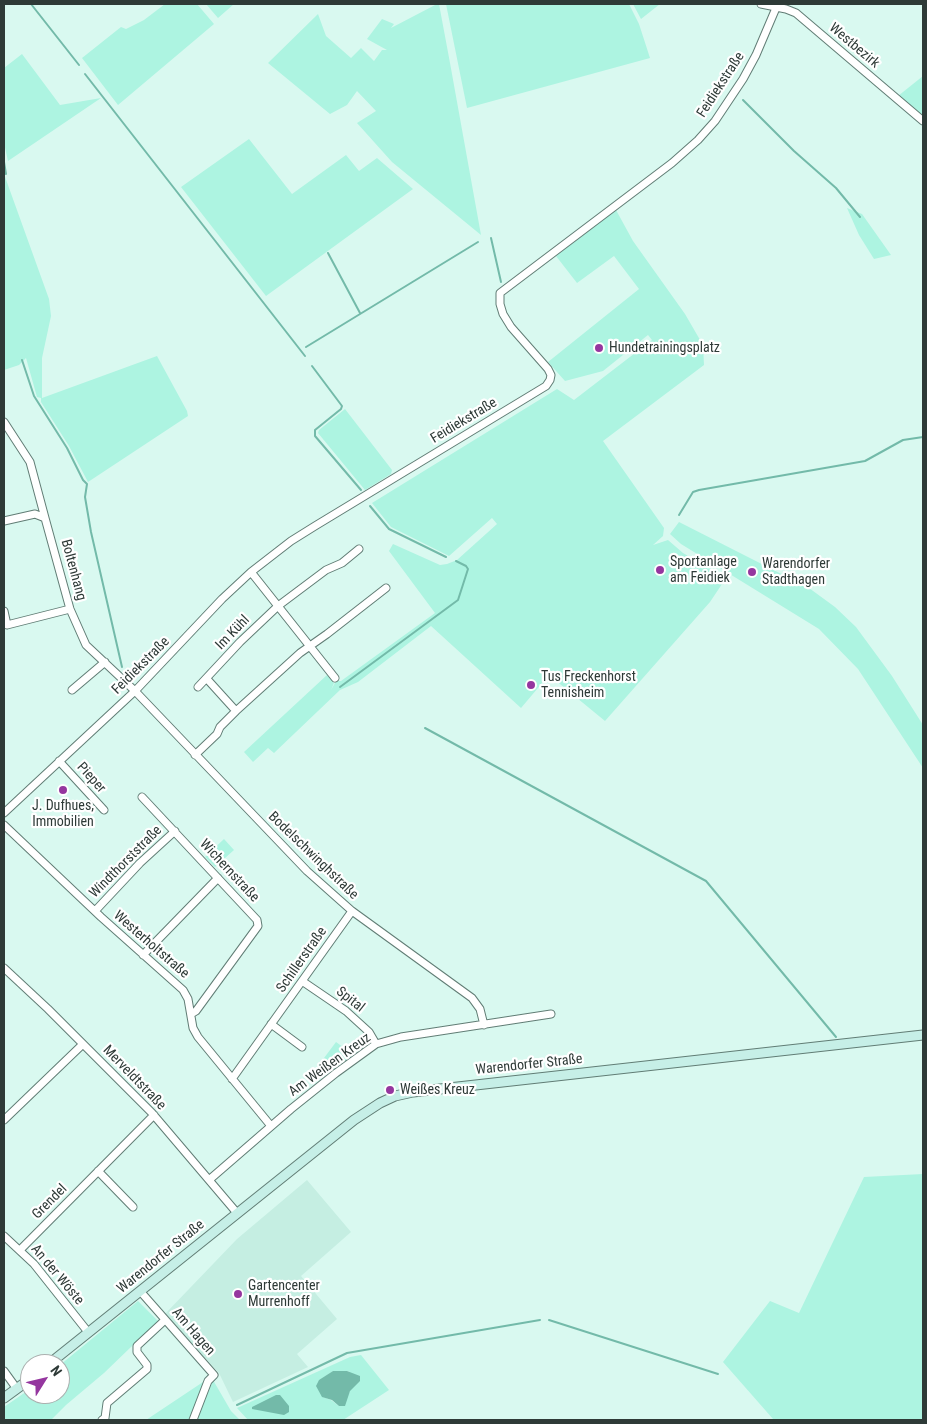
<!DOCTYPE html>
<html>
<head>
<meta charset="utf-8">
<style>
  body { margin:0 }
  #map { position:relative; width:927px; height:1424px; overflow:hidden; background:#d9f9f0; font-family:"Roboto Condensed",sans-serif }
  canvas { display:block }
  .frame { position:absolute; inset:0; border:5px solid #2e3a37; pointer-events:none }
  .north { position:absolute; left:20px; top:1354px; width:50px; height:50px; box-sizing:border-box; background:#fff; border:1px solid #abb0af; border-radius:50%; rotate:54deg; font-size:14px; font-weight:700; line-height:20px; text-align:center; color:#2e3a37 }
  .north::after { content:''; display:block; margin:auto; width:18px; height:22px; background:#95369f; clip-path:polygon(50% 0,100% 100%,50% 72%,0 100%) }
</style>
</head>
<body>
<div id="map">
<canvas width="927" height="1424"></canvas>
<div class="frame"></div>
<div class="north">N</div>
</div>
<script>
const context = document.querySelector('canvas').getContext('2d');
context.lineJoin = 'round';
function paint(path, color) { context.fillStyle = color; context.fill(path, 'evenodd'); }
const shape = rows => new Path2D(rows.map(r => 'M' + r).join(''));
function strokePath(path, color, width, dash) { context.strokeStyle = color; context.lineWidth = width; context.lineCap = dash ? 'butt' : 'round'; context.setLineDash(dash || []); context.stroke(path); }
function drawText(font, color, halo, rows, align = 'center') {
  context.font = font + ' "Roboto Condensed",sans-serif'; context.lineWidth = 4.5; context.setLineDash([]); context.textBaseline = 'middle'; context.strokeStyle = halo; context.fillStyle = color; for (const [text, x, y, turn = 0] of rows) {
    context.save(); context.translate(x, y); context.rotate((+turn || 0) * Math.PI / 180); context.textAlign = isNaN(turn) ? turn : align; if (halo) context.strokeText(text, 0, 0); context.fillText(text, 0, 0); context.restore();
  }
}
const built = shape([
  [307,1180,351,1232,301,1276,337,1319,297,1354,308,1367,233,1402,219,1373,165,1314,237,1239]
]);
const green = shape([
  [165,4,197,4,214,24,118,105,82,58,121,27,126,29,144,20],
  [206,4,234,4,218,18],
  [437,4,439,4,450,63,481,235,392,162,357,123,376,111,357,91,347,105,330,114,268,63,318,14,326,36,351,58,361,48,374,61,382,50,387,50,367,39,382,19,394,24,391,28],
  [446,4,629,4,639,24,650,58,467,108],
  [633,4,660,4,641,19],
  [22,54,60,105,101,98,8,161,4,143,4,68],
  [923,76,923,117,898,96],
  [249,139,292,194,346,155,359,171,377,158,413,189,266,296,181,187],
  [4,174,49,299,51,316,42,358,42,398,157,356,187,411,188,416,88,482,69,446,41,402,41,398,37,397,26,358,19,365,4,370],
  [847,208,862,214,891,255,874,259,859,235],
  [616,210,633,241,685,314,703,345,704,365,603,441,664,528,663,536,653,545,668,540,683,553,726,578,710,602,605,721,549,675,521,708,431,626,358,682,340,690,274,753,268,748,253,762,244,752,327,675,334,683,331,690,336,681,341,681,435,613,389,551,393,544,440,565,447,564,457,560,497,524,492,518,449,556,391,527,372,503,557,389,574,400,652,340,648,335,603,371,565,381,548,362,639,289,614,256,577,283,556,256],
  [345,409,392,470,391,474,365,490,318,433,319,430],
  [679,522,809,588,835,607,856,627,892,676,923,725,923,768,858,669,819,629,681,544,670,534],
  [224,839,234,850,215,867,205,857],
  [336,1042,354,1055,332,1070,321,1062],
  [923,1174,923,1420,772,1420,773,1419,723,1362,770,1301,799,1313,864,1177],
  [138,1301,158,1321,104,1373,66,1405,51,1420,4,1420,4,1407,30,1389,30,1394,60,1394,60,1365],
  [361,1355,389,1390,343,1420,248,1420,237,1408,350,1357],
  [333,1371,347,1371,350,1372,350,1391,346,1399,339,1406,331,1400,323,1397,320,1390,323,1378],
  [206,1380,190,1420,146,1420],
  [213,1380,231,1411,240,1420,197,1420]
]);
const water = shape([
  [333,1371,347,1371,360,1376,360,1381,350,1391,345,1406,339,1406,332,1400,322,1397,316,1386,319,1380],
  [276,1395,280,1395,289,1406,289,1412,284,1415,252,1409,252,1407]
]);
const stream = shape([
  [31,4,79,65],
  [85,74,305,356],
  [743,100,794,151,836,188,860,217],
  [4,162,6,174],
  [491,238,501,282],
  [328,253,360,313],
  [306,347,478,242],
  [22,360,34,396,67,448,83,480,87,484,85,497,91,532,122,667],
  [312,366,342,406,341,409,315,430,315,436,361,490],
  [370,506,389,529,446,557],
  [679,515,693,492,699,490,865,461,903,440,923,437],
  [340,687,458,600,468,569,466,566,456,561],
  [425,728,706,881,836,1037],
  [549,1320,718,1374],
  [237,1405,347,1353,540,1320]
]);
const street = shape([
  [761,4,786,9,796,13,923,121],
  [4,422,30,462,45,518],
  [4,521,35,514,45,518,70,609,86,645,135,691,307,871,352,911,472,998,480,1009,484,1025],
  [251,572,335,678],
  [4,611,7,625,70,609],
  [207,679,236,711],
  [198,687,240,642,278,606,326,570,342,563,359,549],
  [72,690,105,662],
  [195,755,217,734,220,727,236,711,300,653,327,634,386,588],
  [59,761,104,810],
  [142,797,257,920,258,926,196,1011,191,1014],
  [4,813,135,691,222,599,251,572,291,541,315,526,546,386,550,380,551,375,548,369,511,327,503,314,500,304,500,293,672,163,698,140,715,121,743,79,756,55,776,8],
  [4,825,101,917,183,990,188,999,193,1028,198,1037,271,1126],
  [95,911,140,863,175,831],
  [143,955,218,878],
  [4,968,48,1009,152,1113,237,1213],
  [302,981,346,1011,369,1032,376,1044],
  [271,1024,302,1047],
  [232,1079,352,911],
  [4,1120,83,1044],
  [98,1171,133,1207],
  [209,1180,291,1109,336,1073,376,1044,401,1037,551,1014],
  [4,1236,34,1264,88,1332],
  [20,1250,154,1115],
  [140,1291,214,1375,208,1381,193,1420],
  [4,1371,17,1389],
  [102,1420,105,1418,107,1403,147,1369,147,1365,137,1352,137,1346,165,1320]
]);
const secondary = shape([
  [49,1364,354,1120,380,1103,395,1096,413,1092,923,1035],
  [4,1398,30,1379]
]);
const markers = [
  [599,348,5,"#95369f"],
  [660,570,5,"#95369f"],
  [752,572,5,"#95369f"],
  [531,685,5,"#95369f"],
  [63,790,5,"#95369f"],
  [390,1090,5,"#95369f"],
  [238,1294,5,"#95369f"]
];
const streetNames = [
  ["Westbezirk",854,46,40],
  ["Feidiekstraße",721,85,-57],
  ["Feidiekstraße",464,421,-31],
  ["Boltenhang",73,570,75],
  ["Im Kühl",233,633,-46],
  ["Feidiekstraße",141,666,-45],
  ["Pieper",91,778,48],
  ["Bodelschwinghstraße",313,856,44],
  ["Windthorststraße",126,862,-45],
  ["Wichernstraße",229,871,47],
  ["Westerholtstraße",151,945,41],
  ["Schillerstraße",302,960,-55],
  ["Spital",350,1000,38],
  ["Am Weißen Kreuz",330,1065,-36],
  ["Warendorfer Straße",529,1065,-6],
  ["Merveldtstraße",134,1078,46],
  ["Grendel",50,1202,-45],
  ["Warendorfer Straße",161,1257,-39],
  ["An der Wöste",57,1275,50],
  ["Am Hagen",193,1332,49]
];
const poiNames = [
  ["Hundetrainingsplatz",609,348],
  ["Sportanlage",670,562],
  ["am Feidiek",670,578],
  ["Warendorfer",762,564],
  ["Stadthagen",762,580],
  ["Tus Freckenhorst",541,677],
  ["Tennisheim",541,693],
  ["J. Dufhues,",63,806,"center"],
  ["Immobilien",63,822,"center"],
  ["Weißes Kreuz",400,1090],
  ["Gartencenter",248,1286],
  ["Murrenhoff",248,1302]
];
paint(built, '#c5eee2');
paint(green, '#adf4e1');
paint(water, '#73baa9');
strokePath(stream, '#73baa9', 2);
strokePath(street, '#617d75', 9);
strokePath(secondary, '#617d75', 11);
strokePath(street, '#fff', 7);
strokePath(secondary, '#c6efe7', 9);
for (const [x, y, r, color] of markers) { const dot = new Path2D(); dot.arc(x, y, r, 0, 2 * Math.PI); context.fillStyle = color; context.fill(dot); strokePath(dot, '#fff', 2); }
drawText('14px', '#2e3a37', '#fff', streetNames);
drawText('14px', '#2e3a37', '#fff', poiNames, 'left');
</script>
</body>
</html>
